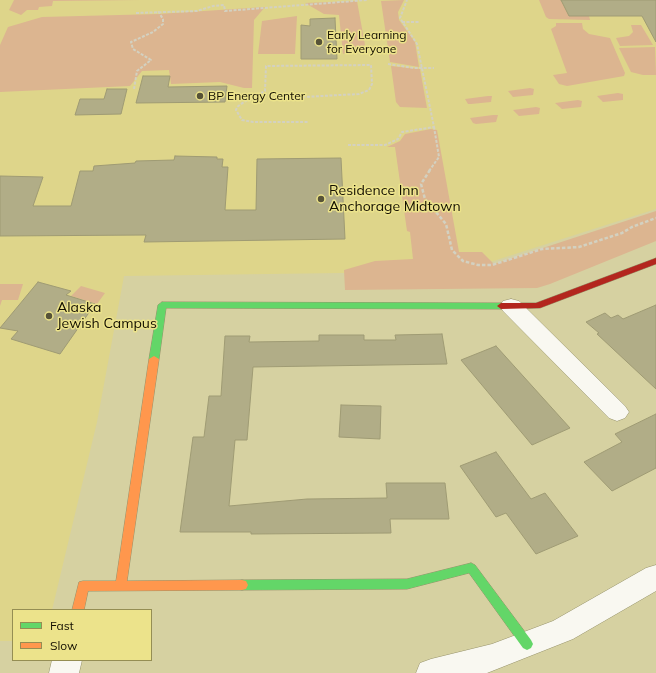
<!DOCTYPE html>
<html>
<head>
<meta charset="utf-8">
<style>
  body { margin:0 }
  #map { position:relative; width:656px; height:673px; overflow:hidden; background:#d6d1a1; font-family:Mulish,sans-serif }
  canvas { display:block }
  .legend { position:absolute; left:12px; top:609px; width:140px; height:52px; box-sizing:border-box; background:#ece38b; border:1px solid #958e53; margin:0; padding:5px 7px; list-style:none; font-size:12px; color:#130f00 }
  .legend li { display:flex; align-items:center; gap:8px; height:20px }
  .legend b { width:20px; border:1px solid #958e53 }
</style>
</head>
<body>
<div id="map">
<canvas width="656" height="673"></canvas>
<ul class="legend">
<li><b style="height:5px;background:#63d668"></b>Fast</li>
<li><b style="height:5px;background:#ff974d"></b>Slow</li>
</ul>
</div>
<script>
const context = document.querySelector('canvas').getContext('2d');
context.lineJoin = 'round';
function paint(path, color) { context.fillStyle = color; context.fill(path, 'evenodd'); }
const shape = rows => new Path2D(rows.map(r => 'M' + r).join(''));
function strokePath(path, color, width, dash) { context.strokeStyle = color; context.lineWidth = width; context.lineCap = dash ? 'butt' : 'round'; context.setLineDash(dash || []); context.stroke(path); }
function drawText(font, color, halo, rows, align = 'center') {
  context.font = font + ' Mulish,sans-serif'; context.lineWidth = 3; context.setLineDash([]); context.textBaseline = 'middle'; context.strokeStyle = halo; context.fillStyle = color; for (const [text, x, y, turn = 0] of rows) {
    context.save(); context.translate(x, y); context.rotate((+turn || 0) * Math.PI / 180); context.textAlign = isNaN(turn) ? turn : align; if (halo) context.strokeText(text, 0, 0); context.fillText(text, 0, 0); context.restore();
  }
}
const built = shape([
  [0,0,656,0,656,209,484,264,486,271,124,276,97,422,52,610,13,610,13,641,0,641]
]);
const green = shape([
  [14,0,140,0,53,1,52,6,39,7,38,10,27,10,21,15,9,10],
  [404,0,398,12,399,20,415,42,419,67,390,62,381,1],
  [539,0,561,0,569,16,589,16,590,20,549,19,546,17],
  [357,1,365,45,343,54,339,15,324,14,305,3],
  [265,7,254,20,252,88,244,88,220,82,171,84,169,70,142,71,130,86,0,92,0,45,8,27,42,17,158,14],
  [297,16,295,54,258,54,262,21],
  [556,23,582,23,583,29,589,34,610,38,625,73,624,76,567,86,559,84,553,75,567,73,551,29,556,26],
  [631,25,641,25,653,45,620,46,616,38,629,36,633,32],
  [655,47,656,75,643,75,631,72,619,48],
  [391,66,420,69,427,108,400,107,396,102],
  [530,88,534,89,533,95,513,97,508,91],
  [618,93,623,94,623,100,603,102,597,96],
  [488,96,492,96,491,102,471,104,468,104,465,99],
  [578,100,582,101,581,107,562,109,555,103],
  [536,107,540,108,539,114,519,116,513,110],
  [493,115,498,115,496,122,476,124,473,123,470,118],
  [431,129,437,130,459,252,482,252,494,264,656,211,656,241,550,284,537,288,345,290,344,270,375,261,413,259,410,232,407,231,395,147,387,147,400,141,405,134],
  [0,284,23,284,18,300,2,300,0,306],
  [81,286,105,293,97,304,71,296]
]);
const building = shape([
  [561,0,656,0,656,42,642,16,569,16,561,0],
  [335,18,337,59,301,59,301,25,310,26,310,19,335,18],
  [143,76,170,76,168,87,227,86,225,102,136,103,143,76],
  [107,89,127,89,121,114,75,115,80,99,104,99,107,89],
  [175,156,217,157,217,159,223,159,222,167,228,167,225,210,256,210,257,159,341,158,345,239,144,242,146,235,0,236,0,176,43,177,33,206,71,206,80,171,93,171,94,166,135,163,136,161,174,160,175,156],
  [38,282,71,291,66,295,95,304,60,354,11,339,18,331,0,328,38,282],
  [656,305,656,389,597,334,599,333,586,322,605,313,611,318,618,315,623,319,656,305],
  [442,334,447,364,253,367,247,440,235,440,229,506,307,499,387,498,386,483,445,483,449,519,390,519,391,533,251,534,251,532,180,532,193,437,204,437,209,396,221,396,225,336,250,336,249,342,319,341,319,335,364,335,364,340,396,340,395,335,442,334],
  [496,346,570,428,532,445,461,360,496,346],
  [341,405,381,406,380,439,339,437,341,405],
  [656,414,656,468,612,491,584,462,622,442,615,434,656,414],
  [496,452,531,499,545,493,578,536,536,554,506,513,496,517,460,466,496,452]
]);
const pathFar1 = shape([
  [136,13,197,11,213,6,224,5,225,11,367,0],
  [402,22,419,22],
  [388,64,414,68,434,68],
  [134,89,137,71,151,60,133,49,131,42,153,32,163,24,163,19,158,11],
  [280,96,303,97,359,94,369,90,372,84,371,65,266,66,265,91,244,102,237,107,236,110,242,120,253,122,308,122],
  [348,145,385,145,398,139,402,132,434,127,417,44,400,18,407,0],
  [429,171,439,157,434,127]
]);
const path = shape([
  [430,170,421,184,425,199,446,224,452,250,463,261,478,265,492,265,542,249,579,247,622,233,632,227,656,218]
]);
const street = shape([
  [511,299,519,301,625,406,629,412,625,418,617,421,609,418,503,311,500,306,503,301,511,299],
  [656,565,656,591,573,639,487,673,416,673,420,663,431,659,492,644,553,621,646,568,656,565],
  [52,660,82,660,79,673,49,673,52,660]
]);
const fast = shape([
  [162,302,501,303,505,306,501,309,166,308,159,359,154,362,149,359,158,305,162,302],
  [471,563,475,565,531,640,533,644,531,648,527,650,523,648,469,573,407,589,242,590,238,589,236,585,238,581,242,580,407,579,471,563]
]);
const slow = shape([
  [154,356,159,359,127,581,242,580,246,581,248,585,246,589,242,590,88,591,84,610,72,610,79,582,83,581,116,581,149,359,154,356]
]);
const jam = shape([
  [656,258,656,264,540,308,501,309,497,306,501,303,536,303,656,258]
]);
const markers = [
  [319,42,4,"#575338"],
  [200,96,4,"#575338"],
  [321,199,4,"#575338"],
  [49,316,4,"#575338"]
];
const farPoinames = [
  ["Early Learning",327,35],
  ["for Everyone",327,49],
  ["BP Energy Center",208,96]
];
const poiNames = [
  ["Residence Inn",329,191],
  ["Anchorage Midtown",329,207],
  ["Alaska",57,308],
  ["Jewish Campus",57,324]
];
paint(built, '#ded58a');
paint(green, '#dcb590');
paint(building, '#b1ad87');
strokePath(building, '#9f9b74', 1);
strokePath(street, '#96926b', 1);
strokePath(fast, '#96926b', 1);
strokePath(slow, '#96926b', 1);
strokePath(jam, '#96926b', 1);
strokePath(pathFar1, '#d3d1c1', 2, [3, 1.5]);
strokePath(path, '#d3d1c1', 2.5, [3.5, 2]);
paint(street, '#f9f8f1');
paint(fast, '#63d668');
paint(slow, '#ff974d');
paint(jam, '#b3261e');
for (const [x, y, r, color] of markers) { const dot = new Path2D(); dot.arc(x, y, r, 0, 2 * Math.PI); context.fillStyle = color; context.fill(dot); strokePath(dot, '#ece38b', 1.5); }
drawText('12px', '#130f00', '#ece38b', farPoinames, 'left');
drawText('14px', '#130f00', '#ece38b', poiNames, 'left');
</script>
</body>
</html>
